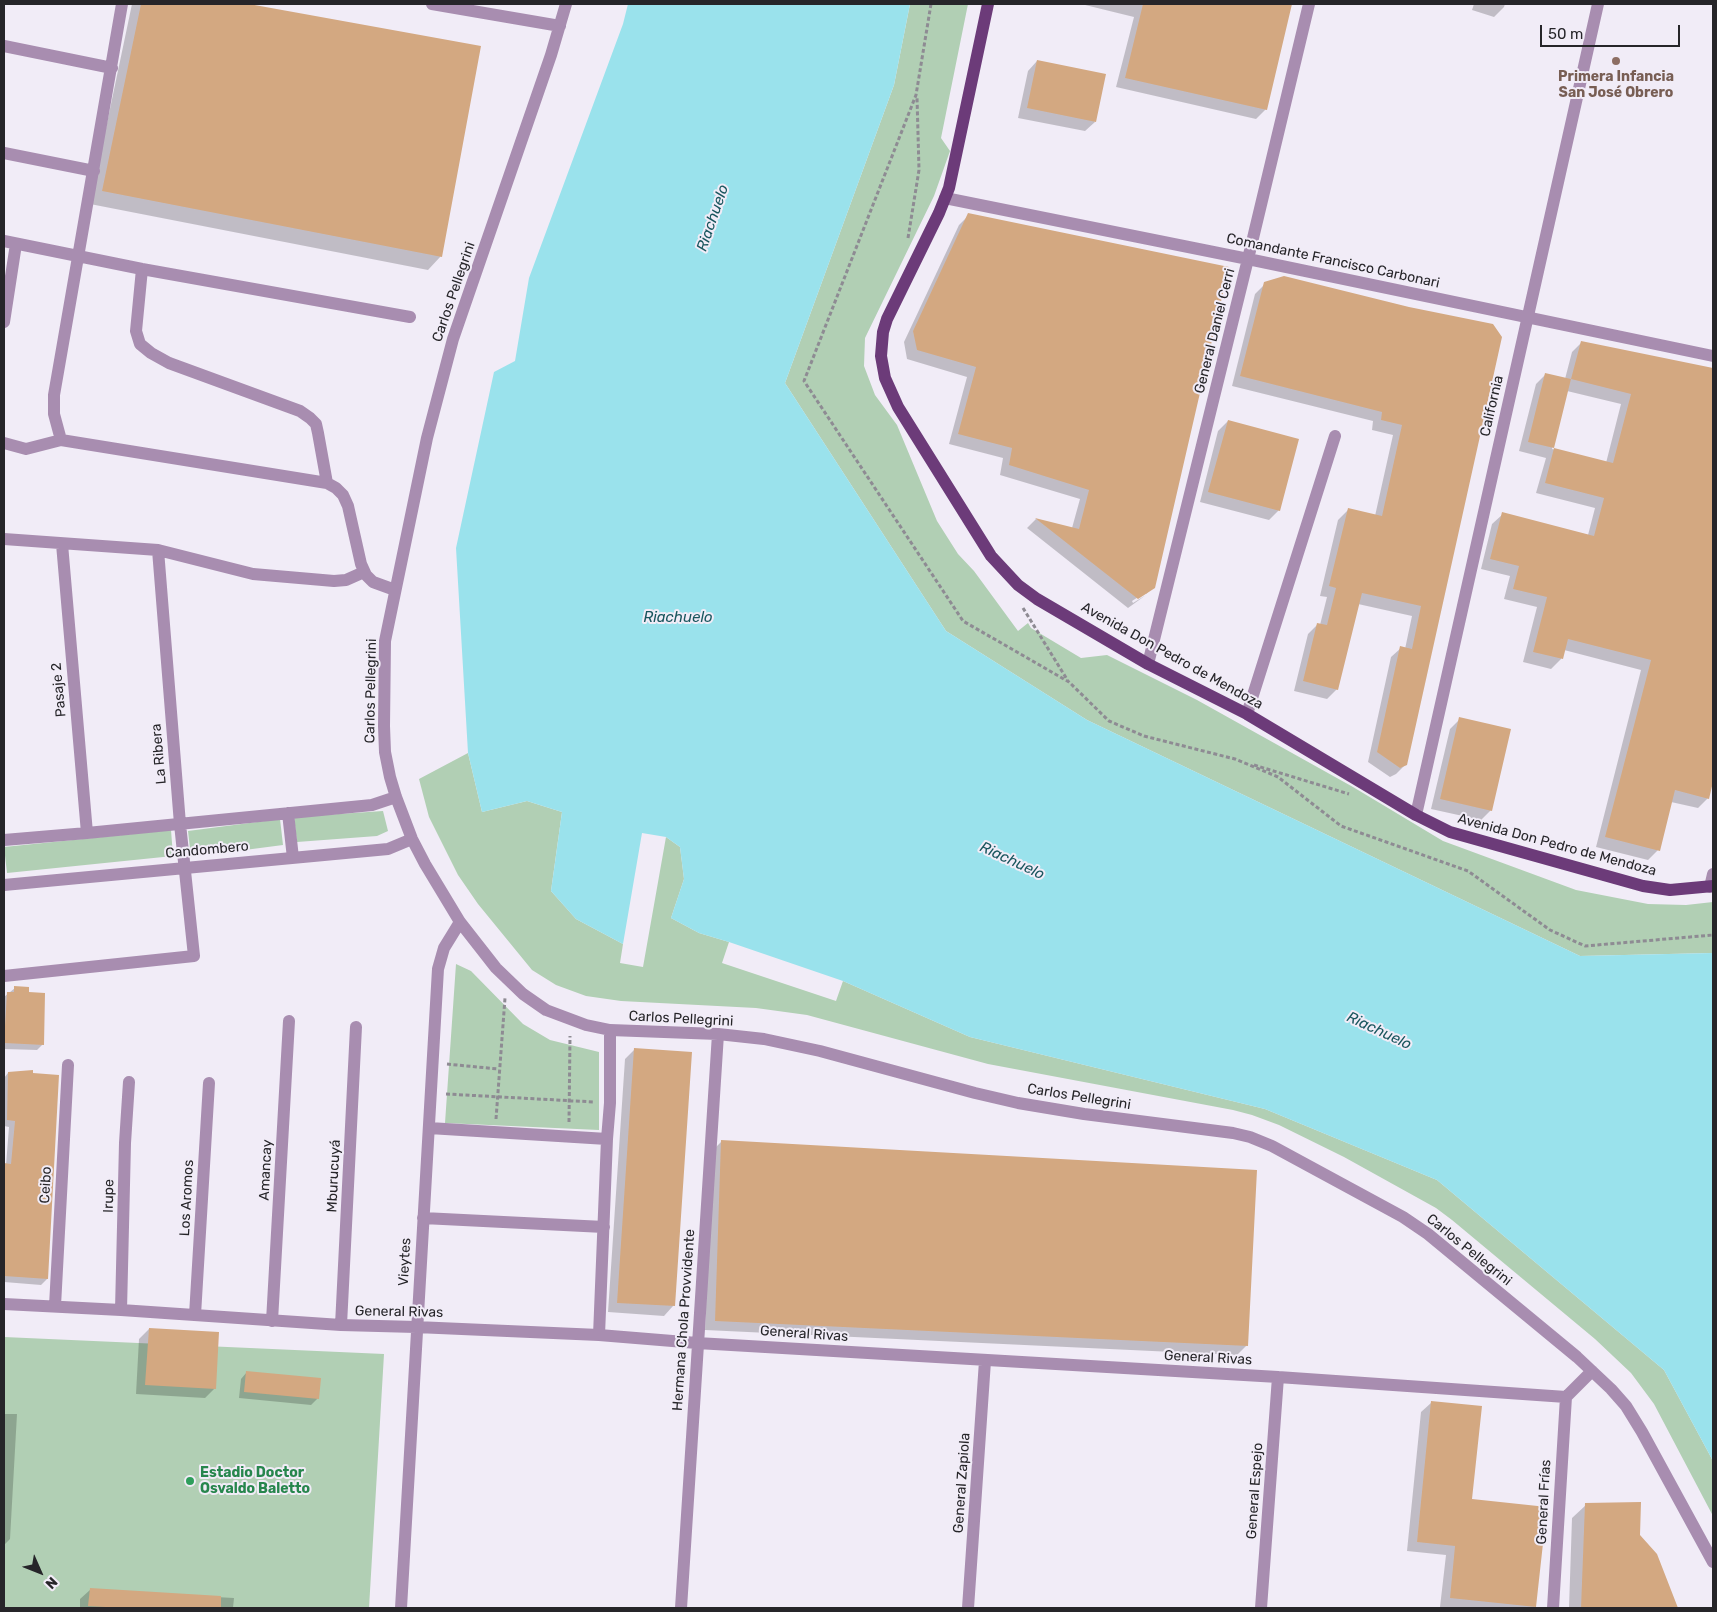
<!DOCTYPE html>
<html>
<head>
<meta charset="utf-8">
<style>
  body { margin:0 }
  #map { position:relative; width:1717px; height:1612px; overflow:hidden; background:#f1ecf7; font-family:Rubik,sans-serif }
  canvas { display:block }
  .frame { position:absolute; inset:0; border:5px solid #262529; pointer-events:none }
  .north { position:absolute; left:15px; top:1547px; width:50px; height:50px; -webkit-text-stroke:4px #f1ecf7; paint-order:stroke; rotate:134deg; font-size:14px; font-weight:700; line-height:20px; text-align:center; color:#262529 }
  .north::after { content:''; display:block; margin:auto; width:18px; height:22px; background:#262529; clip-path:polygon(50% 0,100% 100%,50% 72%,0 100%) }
  .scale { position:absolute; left:1540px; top:25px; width:140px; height:22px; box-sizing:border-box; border:2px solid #262529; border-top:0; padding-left:6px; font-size:15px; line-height:18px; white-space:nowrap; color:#262529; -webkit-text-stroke:4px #f1ecf7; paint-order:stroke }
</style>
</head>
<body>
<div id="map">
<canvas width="1717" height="1612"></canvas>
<div class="frame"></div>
<div class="north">N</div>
<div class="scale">50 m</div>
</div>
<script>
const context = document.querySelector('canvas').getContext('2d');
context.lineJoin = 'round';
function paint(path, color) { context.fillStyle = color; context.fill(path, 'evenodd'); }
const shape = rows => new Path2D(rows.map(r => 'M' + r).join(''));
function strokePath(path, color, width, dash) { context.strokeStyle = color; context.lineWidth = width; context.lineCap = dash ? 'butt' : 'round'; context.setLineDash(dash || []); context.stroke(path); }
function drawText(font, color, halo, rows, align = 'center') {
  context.font = font + ' Rubik,sans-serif'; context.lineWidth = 4; context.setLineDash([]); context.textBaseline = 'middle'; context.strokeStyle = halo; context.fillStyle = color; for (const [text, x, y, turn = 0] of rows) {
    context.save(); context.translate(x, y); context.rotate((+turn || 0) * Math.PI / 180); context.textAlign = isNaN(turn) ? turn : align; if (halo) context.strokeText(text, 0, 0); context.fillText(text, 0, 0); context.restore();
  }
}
const green = shape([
  [910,4,968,4,941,138,950,151,934,196,865,338,864,366,875,395,897,425,937,521,958,554,974,571,1018,631,1028,623,1031,628,1081,658,1107,655,1197,700,1353,787,1443,841,1576,890,1648,904,1686,905,1713,902,1713,953,1580,956,1087,720,946,631,785,383,894,85],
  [468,753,482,812,527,801,562,812,551,891,576,919,623,944,620,963,643,967,666,837,680,847,684,879,671,918,699,933,729,942,722,963,836,1001,843,981,970,1037,1265,1109,1437,1180,1664,1370,1713,1461,1713,1516,1654,1404,1631,1373,1595,1339,1452,1220,1436,1208,1344,1157,1279,1125,1252,1115,1233,1110,988,1064,807,1015,756,1008,621,1001,586,996,556,985,532,970,478,904,458,875,429,817,419,779],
  [383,811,388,831,377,836,297,842,294,817],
  [280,819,283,845,191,857,188,831],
  [171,830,173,856,7,873,4,847],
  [456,964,471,971,523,1024,550,1040,599,1052,599,1130,445,1123],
  [4,1337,384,1354,369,1608,4,1608]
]);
const water = shape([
  [628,4,910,4,894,85,785,383,946,631,1087,720,1580,956,1713,953,1713,1461,1664,1370,1437,1180,1265,1109,970,1037,843,981,729,942,699,933,671,918,684,879,680,847,666,837,642,833,623,944,576,919,551,891,562,812,527,801,482,812,468,753,456,548,494,372,515,361,529,278,623,24]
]);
const shadow = shape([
  [132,4,242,4,479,47,441,256,428,270,90,204],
  [1081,4,1290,4,1266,109,1256,119,1116,87,1134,17],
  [1474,4,1505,4,1504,7,1494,17,1472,10],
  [1037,61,1095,122,1085,131,1018,118,1028,71],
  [969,215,1154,587,1146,594,1146,592,1132,601,1133,603,1146,595,1128,608,1027,528,1036,519,1072,528,1080,499,1000,475,1003,458,949,444,967,377,907,359,904,342,959,225],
  [1265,284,1409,309,1492,326,1406,764,1396,774,1390,777,1368,762,1391,657,1401,648,1405,649,1412,616,1358,604,1337,689,1327,699,1294,691,1308,634,1318,624,1320,625,1327,597,1320,596,1338,520,1348,510,1375,516,1393,435,1372,430,1373,421,1232,386,1255,294],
  [1582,342,1713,370,1713,777,1708,798,1698,808,1671,802,1658,850,1648,860,1596,847,1641,670,1564,650,1561,659,1551,669,1523,662,1537,607,1504,599,1510,576,1481,569,1492,524,1503,514,1588,535,1595,508,1536,493,1546,458,1519,451,1536,384,1546,374,1565,379,1572,352],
  [1567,391,1621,404,1606,463,1552,449],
  [1228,421,1279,510,1269,520,1200,502,1218,431],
  [1460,719,1491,810,1481,820,1431,809,1450,729],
  [15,988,43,1044,37,1050,4,1049,4,997],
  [634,1050,673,1306,664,1316,608,1312,625,1059],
  [8,1073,58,1076,47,1279,41,1285,4,1282,4,1165,6,1165,9,1127,4,1126,4,1078],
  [722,1141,1247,1345,1237,1355,705,1330,712,1151],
  [149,1329,215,1388,205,1398,136,1394,139,1339],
  [247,1372,318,1398,311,1405,239,1398,241,1379],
  [1431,1403,1471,1500,1535,1606,1533,1608,1440,1607,1446,1555,1407,1551,1421,1412],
  [4,1414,17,1414,10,1539,4,1545],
  [1586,1505,1638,1535,1656,1555,1677,1608,1569,1608,1572,1518],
  [90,1590,234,1598,233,1608,80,1608,80,1599]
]);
const building = shape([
  [141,4,249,4,481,46,442,257,102,191],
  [1143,4,1292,4,1267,110,1125,78],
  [1037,60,1106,74,1096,122,1027,108],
  [968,213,1229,267,1155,588,1138,599,1035,518,1079,529,1089,490,1009,465,1012,448,958,434,976,367,917,350,913,331],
  [1284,276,1409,307,1493,324,1502,337,1407,765,1400,768,1377,752,1400,646,1412,649,1421,606,1362,593,1338,690,1303,681,1317,623,1327,625,1336,588,1329,586,1348,508,1382,516,1402,425,1381,420,1382,412,1240,376,1264,282],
  [1581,341,1713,368,1713,782,1709,799,1675,790,1660,851,1605,837,1651,660,1568,639,1563,659,1533,652,1547,597,1513,589,1519,566,1490,559,1502,512,1594,536,1604,498,1545,483,1554,448,1613,463,1631,394,1571,379],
  [1545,373,1571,379,1554,448,1528,442],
  [1228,420,1299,439,1280,511,1208,492],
  [1459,717,1511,729,1492,811,1440,799],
  [14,986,29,987,29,992,45,993,44,1045,4,1043,7,992,14,992],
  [634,1048,692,1052,675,1306,617,1303],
  [33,1070,33,1073,59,1075,48,1279,4,1276,4,1163,11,1164,15,1121,7,1120,8,1072],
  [721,1140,1257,1170,1248,1346,715,1321],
  [149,1328,219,1332,216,1389,145,1385],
  [246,1371,321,1378,319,1399,244,1392],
  [1431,1401,1482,1406,1472,1499,1547,1507,1536,1607,1450,1598,1455,1546,1417,1542],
  [1641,1502,1640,1535,1657,1554,1678,1608,1581,1608,1585,1503],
  [90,1588,221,1596,221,1608,123,1608,88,1606]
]);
const path = shape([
  [931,4,916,95,804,381,963,621,1069,682,1109,721,1144,736,1235,759,1278,777,1341,826,1468,871,1550,930,1585,946,1713,935],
  [908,238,919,170,917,97],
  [1023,608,1068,681],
  [1254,765,1349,794],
  [447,1064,498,1069],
  [446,1094,594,1102],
  [496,1119,505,998],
  [569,1122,570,1036]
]);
const minor = shape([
  [432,4,560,26],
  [566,4,551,55,453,339,427,438,385,641,384,726,385,752,390,777,396,797,412,839,425,864,460,922,496,968,523,994,546,1010,586,1025,610,1030,718,1034,764,1039,820,1051,975,1093,1018,1103,1084,1114,1233,1133,1250,1137,1272,1146,1403,1217,1428,1234,1577,1357,1611,1389,1626,1406,1642,1432,1713,1562],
  [4,46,112,68],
  [4,153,94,171],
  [945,198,1248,259,1713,356],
  [4,241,142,269,410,317],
  [142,269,136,331,140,344,151,353,169,363,300,411,310,418,316,424,318,433,327,483],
  [4,322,16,244],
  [61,440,54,414,54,395,122,4],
  [4,443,26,449,61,440,327,483,336,488,343,495,348,506,361,564,366,575,373,582,395,590],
  [4,539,158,550,253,574,334,581,346,580,364,572],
  [62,544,87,833],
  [1148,664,1248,259,1309,4],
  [1247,714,1335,436],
  [288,813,293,858],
  [1416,815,1598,4],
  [4,840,87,833,372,805,396,797],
  [4,885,388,849,412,839],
  [1710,887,1713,874],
  [4,976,194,956,180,824,158,550],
  [429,1128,607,1139],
  [423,1218,604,1227],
  [4,1304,121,1310,341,1325,416,1327,599,1335,697,1343,1278,1377,1566,1397,1592,1371],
  [55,1306,68,1065],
  [121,1310,125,1143,129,1082],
  [195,1315,209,1083],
  [272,1321,289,1021],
  [341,1325,356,1027],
  [599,1335,607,1139,610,1103,610,1030],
  [401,1608,438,969,444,948,460,922],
  [681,1608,718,1034],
  [968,1608,985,1361],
  [1261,1608,1278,1377],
  [1553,1608,1566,1397]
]);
const major = shape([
  [988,4,949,188,939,213,887,319,883,332,881,356,885,378,898,407,991,556,1018,585,1037,599,1148,664,1247,714,1416,815,1450,832,1643,886,1670,890,1713,886]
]);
const markers = [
  [1616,61,5,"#8d6e63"],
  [190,1481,5,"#2e9e5b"]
];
const educationNames = [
  ["Primera Infancia",1616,77],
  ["San José Obrero",1616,93]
];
const streetNames = [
  ["Comandante Francisco Carbonari",1333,261,12],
  ["Carlos Pellegrini",454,292,-71],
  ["General Daniel Cerri",1215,331,-76],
  ["California",1492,406,-77],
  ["Avenida Don Pedro de Mendoza",1172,656,29],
  ["Pasaje 2",59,690,-95],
  ["Carlos Pellegrini",371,691,-89],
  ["La Ribera",159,754,-95],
  ["Avenida Don Pedro de Mendoza",1557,845,15],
  ["Candombero",207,850,-5],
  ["Carlos Pellegrini",681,1019,3],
  ["Carlos Pellegrini",1079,1097,9],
  ["Amancay",266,1170,-87],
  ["Mburucuyá",334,1176,-87],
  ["Ceibo",46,1185,-87],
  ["Irupe",109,1196,-89],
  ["Los Aromos",187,1198,-87],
  ["Carlos Pellegrini",1469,1250,39],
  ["Vieytes",405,1262,-87],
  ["General Rivas",399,1312,1],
  ["Hermana Chola Provvidente",684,1320,-86],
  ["General Rivas",804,1334,4],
  ["General Rivas",1208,1358,3],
  ["General Zapiola",962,1483,-86],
  ["General Espejo",1255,1491,-86],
  ["General Frías",1544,1502,-87]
];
const leisureNames = [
  ["Estadio Doctor",200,1473],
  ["Osvaldo Baletto",200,1489]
];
const waterNames = [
  ["Riachuelo",713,218,-71],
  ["Riachuelo",678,618],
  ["Riachuelo",1012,861,25],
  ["Riachuelo",1379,1031,25]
];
paint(green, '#b1cfb4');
paint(water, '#9ae2ec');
paint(shadow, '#0003');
paint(building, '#d3a881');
strokePath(path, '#8e8b93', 3, [4, 2.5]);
strokePath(minor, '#a88db0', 12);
strokePath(major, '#6c3b79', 12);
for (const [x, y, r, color] of markers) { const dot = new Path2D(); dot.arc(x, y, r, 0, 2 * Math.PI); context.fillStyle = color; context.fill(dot); strokePath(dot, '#f1ecf7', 2); }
drawText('bold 14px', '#785e54', '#f1ecf7', educationNames);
drawText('14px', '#262529', '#f1ecf7', streetNames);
drawText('bold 14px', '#27864d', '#f1ecf7', leisureNames, 'left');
drawText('italic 15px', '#19565e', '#f1ecf7', waterNames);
</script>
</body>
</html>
